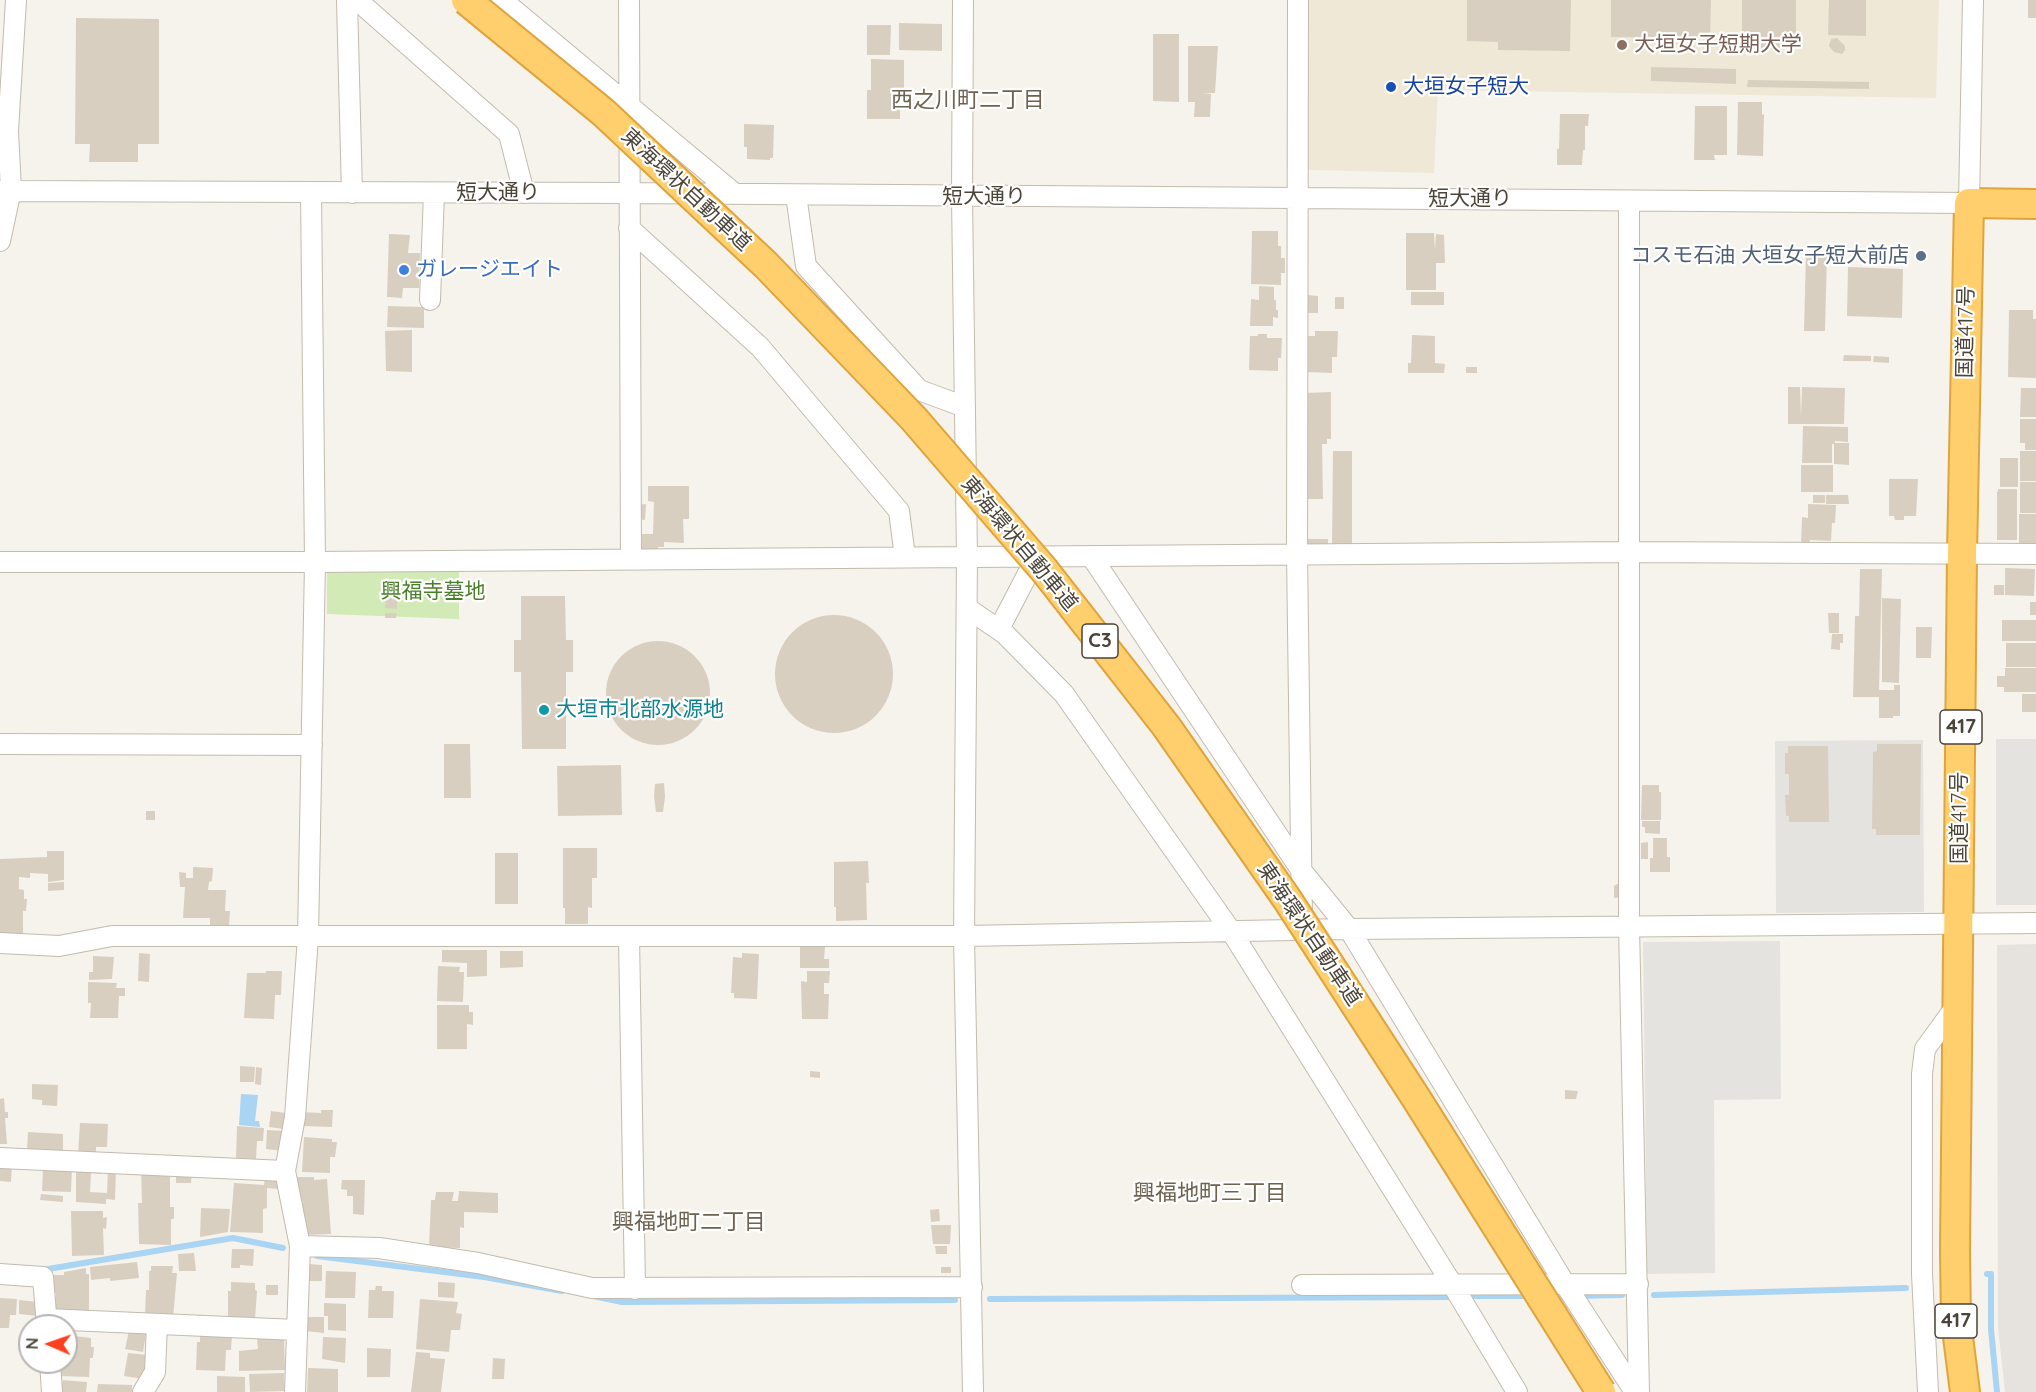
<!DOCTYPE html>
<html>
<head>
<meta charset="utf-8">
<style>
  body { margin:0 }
  #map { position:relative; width:2036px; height:1392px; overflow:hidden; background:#f6f3ec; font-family:Quicksand,sans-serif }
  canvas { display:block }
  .north { position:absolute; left:18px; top:1314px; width:60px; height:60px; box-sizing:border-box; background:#fff; border:2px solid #b7b4b0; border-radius:50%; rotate:272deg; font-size:16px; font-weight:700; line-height:24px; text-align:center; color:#4b4439 }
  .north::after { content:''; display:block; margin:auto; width:21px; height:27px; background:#fc3f1d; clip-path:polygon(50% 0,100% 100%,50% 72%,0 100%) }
</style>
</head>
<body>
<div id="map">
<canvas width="2036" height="1392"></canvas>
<div class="north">N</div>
</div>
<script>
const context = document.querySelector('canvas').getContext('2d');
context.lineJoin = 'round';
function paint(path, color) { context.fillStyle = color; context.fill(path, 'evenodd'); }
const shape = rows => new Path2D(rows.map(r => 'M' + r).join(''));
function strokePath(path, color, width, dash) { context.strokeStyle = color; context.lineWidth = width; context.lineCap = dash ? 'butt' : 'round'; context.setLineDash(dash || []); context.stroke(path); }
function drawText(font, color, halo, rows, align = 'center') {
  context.font = font + ' Quicksand,"Noto Sans JP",sans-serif'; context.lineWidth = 4.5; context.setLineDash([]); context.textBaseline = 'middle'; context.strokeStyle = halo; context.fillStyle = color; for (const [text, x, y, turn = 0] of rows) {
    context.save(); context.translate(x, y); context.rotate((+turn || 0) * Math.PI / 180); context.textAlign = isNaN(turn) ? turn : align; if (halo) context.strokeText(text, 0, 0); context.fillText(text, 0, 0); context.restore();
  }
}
const industrial = shape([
  [2036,944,2036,1392,2005,1392,1998,1328,1997,945]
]);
const education = shape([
  [1306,0,1939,0,1936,98,1438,90,1434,173,1305,170]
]);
const green = shape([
  [459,567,459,619,327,614,327,568]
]);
const parking = shape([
  [1996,739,2036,739,2036,905,1996,905],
  [1923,740,1924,912,1776,913,1775,741],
  [1780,941,1781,1099,1714,1100,1715,1273,1647,1274,1643,942]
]);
const water = shape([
  [241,1094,258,1095,255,1121,259,1121,260,1127,239,1125]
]);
const stream = shape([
  [317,1256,484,1277,562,1291],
  [42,1270,233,1238,283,1248],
  [1987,1274,1991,1274,1991,1329,1997,1392],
  [1654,1295,1906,1288],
  [593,1296,622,1302,955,1300],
  [1464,1296,1532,1296],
  [1578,1296,1622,1295],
  [990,1299,1454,1297]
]);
const building = shape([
  [1467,0,1571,0,1570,51,1498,50,1498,42,1467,41],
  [1611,0,1711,0,1710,38,1611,37],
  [1742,0,1796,0,1796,48,1751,48,1751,44,1742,44],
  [1829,0,1866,0,1866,36,1828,35],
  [2028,0,2036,0,2036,18,2028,18],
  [76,18,159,19,159,144,138,144,138,162,89,162,90,144,75,144],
  [899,23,942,24,942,51,899,50],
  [867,25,891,25,890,55,867,55],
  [1153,34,1179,34,1179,102,1153,101],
  [1837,38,1845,46,1845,50,1842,54,1834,52,1829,46,1831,39],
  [1188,46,1218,46,1215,93,1202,93,1211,94,1210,117,1194,117,1195,102,1188,102],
  [871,59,904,60,904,96,900,96,900,119,867,119,867,90,871,90],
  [1651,67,1736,69,1736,84,1651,81],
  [1748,80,1869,82,1869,89,1747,87],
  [1738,102,1762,102,1762,115,1764,114,1763,156,1737,155],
  [1695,106,1727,106,1727,155,1714,155,1715,160,1694,160],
  [1560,114,1589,114,1588,126,1585,126,1585,150,1583,150,1582,165,1557,165,1557,149,1559,149],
  [744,124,774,125,773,158,770,158,770,160,747,159,747,147,744,147],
  [1252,231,1278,231,1278,246,1281,246,1281,258,1285,258,1285,273,1281,273,1281,285,1251,284],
  [1406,233,1434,233,1435,250,1436,234,1444,235,1445,263,1436,263,1436,290,1406,290],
  [389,234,410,235,408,253,420,253,419,288,403,288,402,298,387,297],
  [1806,252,1827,253,1825,331,1804,331],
  [1848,267,1903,269,1902,318,1847,316],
  [1259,286,1274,287,1274,300,1276,300,1276,310,1278,310,1278,318,1273,317,1273,326,1250,326,1251,299,1259,300],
  [1411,292,1444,292,1444,305,1411,305],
  [1307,295,1318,296,1318,313,1307,313],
  [1335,297,1344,297,1344,309,1335,309],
  [388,306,424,307,424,328,387,327],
  [2009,310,2033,310,2033,319,2036,319,2036,378,2008,377],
  [412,330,412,372,386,371,385,331],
  [1315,331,1338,331,1337,357,1332,357,1332,373,1305,372,1306,336,1315,336],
  [1258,334,1267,334,1267,338,1282,338,1281,358,1278,358,1278,371,1249,370,1250,336,1258,336],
  [1412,335,1435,336,1435,363,1445,364,1444,373,1408,373,1408,363,1411,363],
  [1844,355,1871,356,1871,361,1843,361],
  [1874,356,1889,357,1889,363,1873,362],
  [1466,367,1477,367,1477,373,1466,373],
  [1788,387,1800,387,1801,417,1802,387,1845,388,1844,424,1788,424],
  [2021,388,2036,388,2036,417,2020,417],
  [1331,392,1331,439,1327,439,1327,444,1322,444,1323,499,1305,499,1305,393],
  [2020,419,2036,419,2036,450,2025,450,2025,443,2020,443],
  [1803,426,1848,427,1848,442,1835,441,1835,443,1849,443,1849,465,1834,464,1834,444,1832,444,1832,463,1802,463],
  [1333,451,1352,451,1352,544,1332,544],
  [2020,451,2036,451,2036,481,2020,481],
  [2000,458,2018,458,2018,487,2000,487],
  [1801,465,1833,465,1833,492,1801,492],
  [1889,479,1918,479,1916,516,1904,516,1904,520,1895,520,1894,516,1889,516],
  [2020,482,2036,482,2036,513,2020,513],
  [648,486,689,486,689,519,683,519,684,543,664,542,664,547,658,547,658,550,642,549,642,534,653,534,654,502,648,501],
  [1998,489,2017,489,2017,540,1997,540,1997,491,1998,492],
  [1813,495,1825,495,1825,503,1813,503],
  [1826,495,1848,495,1849,504,1826,504],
  [646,504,645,520,637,519,637,505],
  [1808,504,1836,505,1835,523,1832,523,1831,541,1810,540,1809,544,1801,544,1802,517,1808,518],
  [2019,514,2036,514,2036,544,2019,543],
  [1308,539,1328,539,1328,545,1308,545],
  [2005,568,2035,569,2034,596,2005,595],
  [1860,569,1882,569,1879,690,1894,690,1894,685,1900,685,1900,716,1893,716,1893,718,1879,718,1879,697,1853,697,1855,616,1859,616],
  [1994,585,2004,585,2004,595,1994,595],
  [386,590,397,591,397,609,385,608],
  [521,596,565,596,566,640,573,640,573,672,566,672,566,749,522,749,521,672,514,672,514,640,521,640],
  [1882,598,1901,599,1899,683,1882,682],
  [2030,602,2036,602,2036,615,2030,615],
  [385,613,397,613,396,618,385,618],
  [1828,613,1839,613,1839,633,1829,633],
  '775 674a59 59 0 1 1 118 0a59 59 0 1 1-118 0Z',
  [2002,620,2036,620,2036,641,2002,641],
  [1916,627,1932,627,1931,658,1916,658],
  [1832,634,1843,634,1843,643,1840,643,1840,650,1831,649],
  '606 693a52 52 0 1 1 104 0a52 52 0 1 1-104 0Z',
  [2006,643,2036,643,2036,667,2006,667],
  [2005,668,2036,668,2036,692,2004,692,2004,687,1997,687,1997,676,2005,676],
  [2022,694,2036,694,2036,712,2022,712],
  [444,744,470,744,471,798,444,798],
  [1877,744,1921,744,1920,835,1876,835,1876,829,1872,829,1873,752,1877,751],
  [1788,746,1828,746,1829,822,1789,822,1789,816,1786,816,1785,795,1789,795,1789,774,1785,774,1785,753,1788,753],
  [621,765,622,815,558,816,557,766],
  [664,783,665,797,663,812,656,812,654,796,655,784],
  [1642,785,1659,785,1659,792,1661,792,1661,820,1641,820],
  [146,811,155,811,155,820,146,820],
  [1642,821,1660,821,1660,834,1645,833,1645,827,1642,827],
  [1653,838,1667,838,1667,857,1670,857,1670,872,1650,872,1650,858,1653,858],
  [1648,842,1648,859,1641,859,1641,843],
  [563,848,597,848,597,878,592,878,592,908,588,907,588,924,565,924,565,908,563,908],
  [47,851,64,851,64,880,48,882,48,874,30,873,30,878,19,877,19,889,24,890,24,899,27,899,26,911,23,911,23,936,0,936,0,859,47,857],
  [495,853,518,853,518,904,495,904],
  [868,861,869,883,866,883,867,920,836,921,836,907,834,907,834,862],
  [193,867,213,868,212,881,209,882,208,890,226,890,225,911,230,911,229,926,210,926,210,918,183,918,185,887,180,887,179,872,186,873,186,878,193,878],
  [64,882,64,890,48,891,48,883],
  [1617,884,1620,884,1623,897,1614,898,1614,886],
  [800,946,825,947,824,959,829,959,829,968,800,968],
  [442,950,487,950,487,976,467,977,467,963,442,962],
  [500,951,523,951,523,967,500,968],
  [139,953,150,954,149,982,138,981],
  [742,953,759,954,757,999,734,998,734,993,731,993,733,957,742,958],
  [93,956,114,957,112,979,89,980,89,972,93,972],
  [438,966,460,967,459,972,464,972,463,1002,437,1001],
  [266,971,282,971,281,995,275,995,274,1019,244,1018,247,973,266,973],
  [807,971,830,971,829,983,824,983,824,994,829,994,828,1019,802,1019,801,981,807,982],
  [88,982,117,983,116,988,125,988,125,996,119,996,118,1018,90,1018,91,1003,88,1003],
  [437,1005,469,1005,469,1012,473,1012,473,1025,467,1024,467,1049,437,1049],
  [240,1066,255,1067,254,1082,240,1082],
  [256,1067,262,1068,261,1085,255,1084],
  [810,1071,820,1072,820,1078,810,1077],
  [32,1084,58,1085,57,1106,42,1105,42,1100,32,1099],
  [1565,1090,1578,1091,1576,1099,1565,1099],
  [4,1098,5,1112,8,1112,8,1118,5,1118,7,1144,0,1144,0,1099],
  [321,1110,333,1110,332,1127,303,1126,302,1112,321,1113],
  [271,1111,286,1113,283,1129,269,1127],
  [80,1123,108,1124,107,1147,96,1147,96,1154,78,1154],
  [237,1126,264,1128,263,1141,257,1141,256,1159,236,1158],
  [267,1130,284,1131,282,1151,266,1149],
  [28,1132,63,1134,63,1155,27,1153],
  [304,1137,332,1139,332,1142,337,1142,335,1157,330,1157,330,1173,302,1172],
  [0,1163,12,1165,11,1182,0,1181],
  [72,1167,71,1192,42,1191,43,1169],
  [76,1168,102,1169,101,1174,91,1173,90,1192,107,1193,108,1169,116,1169,115,1200,106,1199,106,1204,76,1202],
  [141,1169,170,1171,170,1207,174,1207,174,1219,171,1219,171,1245,139,1244,138,1203,142,1203],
  [176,1171,192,1171,191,1183,176,1183],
  [265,1177,278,1177,279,1189,267,1188,267,1208,263,1209,263,1233,230,1232,234,1183,264,1185],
  [297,1177,314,1177,314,1180,327,1179,331,1234,305,1235,302,1220,303,1201,296,1201],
  [342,1180,365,1180,364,1215,353,1214,353,1196,347,1196,347,1190,341,1189],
  [459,1191,498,1193,498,1213,464,1212,464,1228,460,1227,460,1248,429,1247,431,1200,435,1200,436,1192,454,1192,452,1201,458,1201],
  [41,1194,63,1196,63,1202,40,1200],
  [201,1208,230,1209,228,1232,200,1237],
  [939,1209,940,1221,931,1222,930,1210],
  [71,1211,103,1211,103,1218,107,1217,106,1229,103,1228,104,1255,72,1256],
  [931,1225,951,1225,950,1244,933,1244],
  [935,1246,947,1246,947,1254,936,1254],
  [232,1249,254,1249,253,1266,240,1265,240,1268,231,1268],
  [194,1253,196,1271,179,1271,178,1254],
  [137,1262,139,1278,110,1281,110,1278,91,1280,90,1267],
  [308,1264,322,1265,322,1281,307,1281],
  [151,1266,173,1266,172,1273,177,1273,173,1318,145,1316,146,1290,149,1290,149,1271,151,1271],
  [941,1267,951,1267,951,1273,941,1273],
  [86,1268,86,1274,89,1274,89,1313,55,1313,56,1293,50,1292,49,1275,64,1275,64,1272],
  [326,1271,356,1272,355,1298,325,1298],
  [231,1282,255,1283,255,1290,257,1291,255,1319,228,1319,228,1291,231,1291],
  [438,1282,455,1283,454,1298,438,1297],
  [266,1285,278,1285,278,1295,266,1295],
  [376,1286,382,1286,382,1291,394,1291,393,1318,368,1318,369,1290,375,1290],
  [0,1298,17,1299,16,1315,10,1315,9,1328,0,1328],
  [420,1299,458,1302,456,1313,462,1314,460,1330,451,1330,449,1352,416,1349],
  [19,1300,39,1302,38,1316,19,1314],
  [324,1303,346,1304,346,1331,328,1330,328,1316,324,1316],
  [306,1317,324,1317,324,1333,305,1331],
  [129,1331,146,1334,143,1352,125,1349],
  [66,1335,91,1338,91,1347,94,1347,93,1358,90,1358,89,1377,58,1376,59,1362,66,1362],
  [200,1335,232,1336,231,1350,226,1350,225,1371,196,1370,197,1342,200,1342],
  [323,1337,346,1338,345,1363,322,1359],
  [257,1338,284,1338,285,1370,239,1371,239,1351,258,1349],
  [367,1348,391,1349,390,1377,367,1377],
  [416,1352,430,1353,430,1358,445,1359,441,1392,411,1392],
  [128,1353,148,1355,144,1379,124,1376],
  [493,1358,505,1359,504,1379,492,1379],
  [308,1368,338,1369,338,1392,307,1392],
  [284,1373,284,1391,250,1392,249,1374],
  [217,1376,245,1377,245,1392,217,1392],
  [63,1380,87,1382,86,1392,60,1392],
  [98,1384,132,1385,132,1392,97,1392]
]);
const minor = shape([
  [347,0,352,193],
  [357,0,509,134,524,193],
  [502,0,735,194],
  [629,0,631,559],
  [963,0,962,197,967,557,964,936,973,1392],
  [1298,0,1297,554,1302,921],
  [0,191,628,193,1969,203,1973,0],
  [796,195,806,266,919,390,965,407],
  [1629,201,1629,926,1639,1392],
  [629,228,760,347,899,511,905,557],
  [0,241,11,190,8,131,16,0],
  [430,300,434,193],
  [1091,556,1301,870,1349,929,1565,1284,1635,1392],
  [0,562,315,562,1628,552,2036,554],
  [967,608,1005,634,1064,694,1231,931,1452,1284,1517,1392],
  [999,629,1037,556],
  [0,744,312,745],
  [629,936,635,1289],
  [0,943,59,946,112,936,964,936,1349,929,2036,923],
  [0,1158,285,1171],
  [300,1246,379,1248,478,1263,592,1288,972,1287],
  [0,1274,43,1277,47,1326],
  [1302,1285,1638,1284],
  [46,1319,297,1330],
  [50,1362,52,1392],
  [143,1392,155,1372,157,1324],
  [295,1392,300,1246,285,1171,295,1117,308,937,315,562,311,193],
  [1928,1392,1922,1274,1922,1074,1925,1049,1957,1005]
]);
const highway = shape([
  [1965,1392,1956,1321,1955,1250,1962,554,1969,203,2036,204]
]);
const highwayBridge = shape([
  [466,0,604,113,766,265,914,419,1045,571,1166,726,1287,899,1416,1098,1601,1392]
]);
const markers = [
  [1622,45,6,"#8d6e63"],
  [1391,87,6,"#1a4fb4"],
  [1921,256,6,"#5c6f8a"],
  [404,270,6,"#3f7fe0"],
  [544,710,6,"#0f9aa8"]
];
const shields = [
  [1100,641,36],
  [1961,727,42],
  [1956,1321,42]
];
const shieldNames = [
  ["C3",1100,641],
  ["417",1961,727],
  ["417",1956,1321]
];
const educationNames = [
  ["大垣女子短期大学",1634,45]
];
const transitNames = [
  ["大垣女子短大",1403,87]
];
const streetNames = [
  ["東海環状自動車道",686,190,43],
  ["短大通り",498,193],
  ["短大通り",984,197],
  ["短大通り",1470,199],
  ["国道417号",1966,332,-89],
  ["東海環状自動車道",1019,544,50],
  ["国道417号",1960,818,-90],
  ["東海環状自動車道",1309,934,56]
];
const serviceNames = [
  ["コスモ石油 大垣女子短大前店",1909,256]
];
const shopNames = [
  ["ガレージエイト",416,270]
];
const parkNames = [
  ["興福寺墓地",433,592]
];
const cultureNames = [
  ["大垣市北部水源地",556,710]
];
const neighbourhoodNames = [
  ["西之川町二丁目",968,100],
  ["興福地町三丁目",1210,1193],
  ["興福地町二丁目",689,1222]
];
paint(industrial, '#e6e2dd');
paint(education, '#efe8d6');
paint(green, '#d2eab5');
paint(parking, '#e5e3e0');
paint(water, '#a9d4f2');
strokePath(stream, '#a9d4f2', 6);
paint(building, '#d8cfc1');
strokePath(minor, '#c2bbae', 22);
strokePath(highway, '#e0a43c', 32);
strokePath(minor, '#fff', 20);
strokePath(highway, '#ffcf6e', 28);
strokePath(highwayBridge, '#e0a43c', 32, []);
strokePath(highwayBridge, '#ffcf6e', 28);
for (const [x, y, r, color] of markers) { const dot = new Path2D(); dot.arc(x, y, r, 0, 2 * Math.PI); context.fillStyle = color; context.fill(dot); strokePath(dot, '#fff', 2); }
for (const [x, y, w] of shields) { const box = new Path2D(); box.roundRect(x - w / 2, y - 17, w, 34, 4.5); context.fillStyle = '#fff'; context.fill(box); strokePath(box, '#4b4439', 1.5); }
drawText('bold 20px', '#4b4439', null, shieldNames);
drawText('21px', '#785e54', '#fff', educationNames, 'left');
drawText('21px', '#164399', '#fff', transitNames, 'left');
drawText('21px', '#4b4439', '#fff', streetNames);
drawText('21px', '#4e5e75', '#fff', serviceNames, 'right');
drawText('21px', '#366cbe', '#fff', shopNames, 'left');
drawText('21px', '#4a7f2a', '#fff', parkNames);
drawText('21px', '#0d838f', '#fff', cultureNames, 'left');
drawText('22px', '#6e6250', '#fff', neighbourhoodNames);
</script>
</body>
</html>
